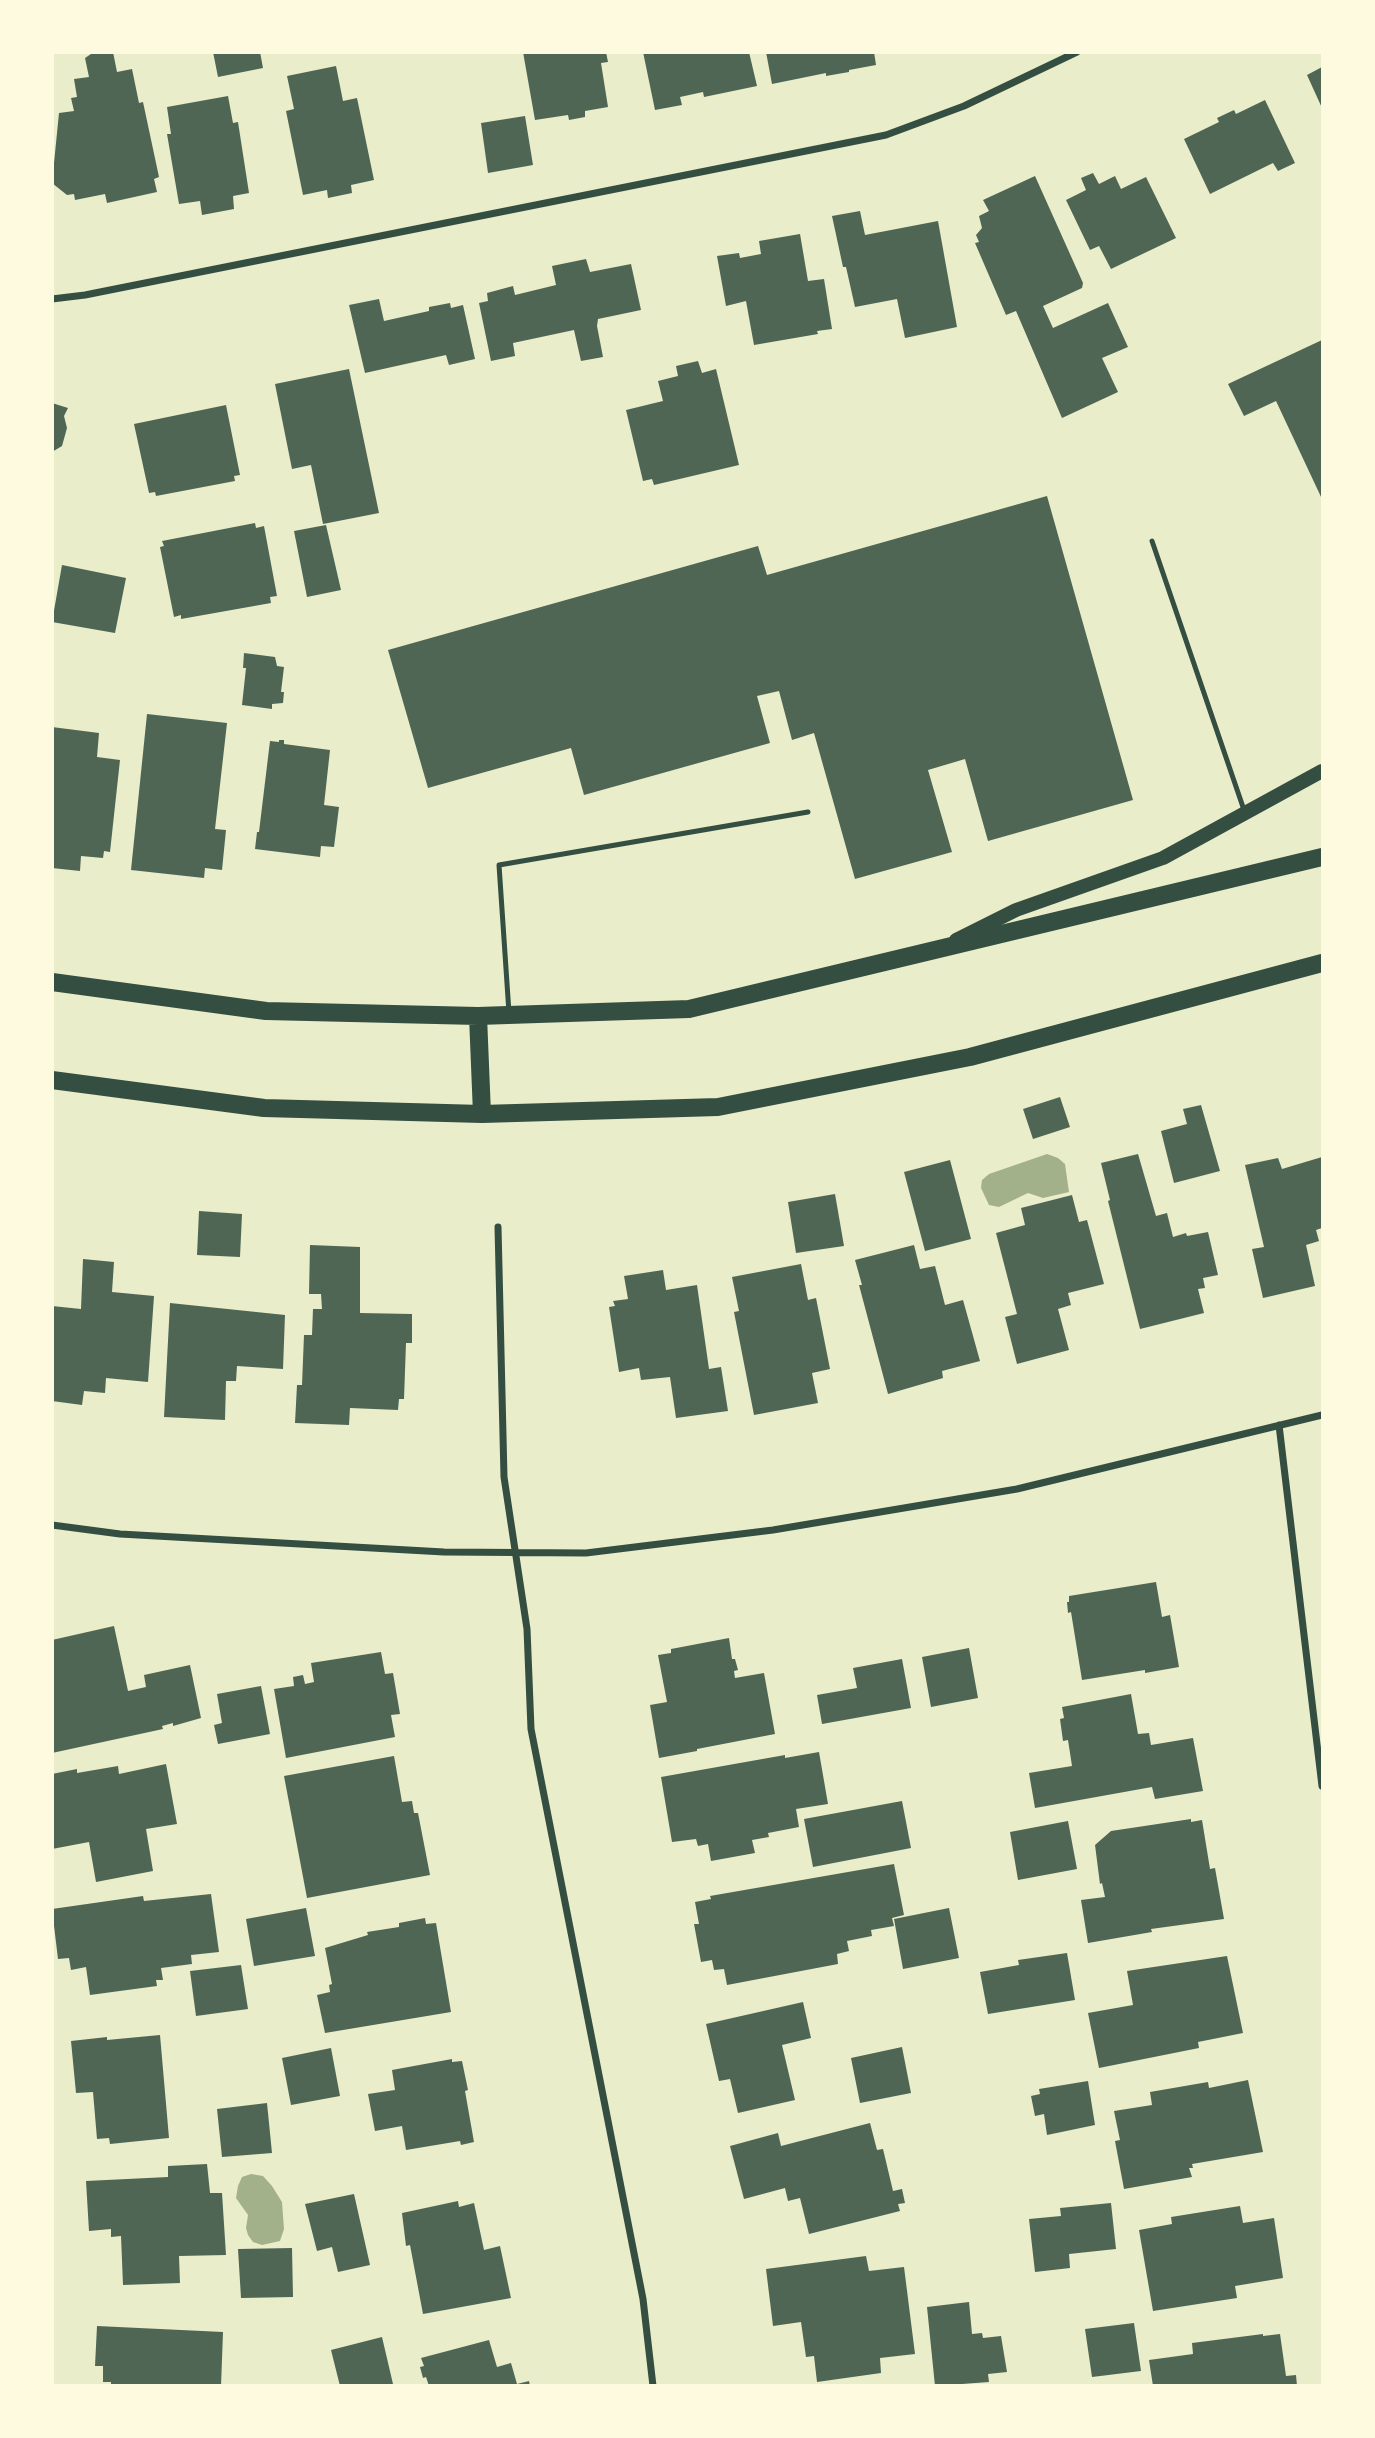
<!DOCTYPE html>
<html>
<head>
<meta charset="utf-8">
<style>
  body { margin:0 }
  #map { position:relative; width:1375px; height:2438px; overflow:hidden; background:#e9edc9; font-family:Quicksand,sans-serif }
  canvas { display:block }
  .frame { position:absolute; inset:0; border:54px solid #fefae0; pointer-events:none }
</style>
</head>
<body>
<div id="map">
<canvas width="1375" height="2438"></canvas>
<div class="frame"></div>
</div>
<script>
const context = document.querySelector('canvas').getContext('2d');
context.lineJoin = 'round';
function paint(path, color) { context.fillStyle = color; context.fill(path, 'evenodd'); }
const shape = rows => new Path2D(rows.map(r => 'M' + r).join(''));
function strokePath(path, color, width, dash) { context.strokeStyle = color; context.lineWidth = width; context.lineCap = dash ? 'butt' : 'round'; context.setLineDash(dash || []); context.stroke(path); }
const water = shape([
  [1047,1154,1058,1158,1065,1164,1069,1192,1043,1198,1028,1193,999,1207,989,1205,981,1188,982,1180,989,1174],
  [251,2174,263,2176,272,2186,282,2202,284,2229,280,2241,262,2245,253,2242,248,2235,246,2228,248,2215,236,2198,238,2186,242,2177]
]);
const building = shape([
  [94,52,113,52,117,72,132,69,139,103,143,102,159,177,154,179,157,192,107,203,105,194,75,200,74,194,67,195,52,183,59,113,74,111,71,98,77,97,74,79,89,77,85,58],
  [213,52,260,52,263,68,218,77],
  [523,52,606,52,608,62,601,63,608,107,585,111,585,117,569,120,568,115,535,120],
  [643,52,749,52,757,86,704,97,703,92,680,97,682,105,655,110],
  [766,52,874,52,876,65,849,70,849,72,826,76,826,73,772,84],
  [336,66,343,101,357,98,374,180,351,185,352,193,328,198,327,190,303,195,286,111,294,109,287,76],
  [1322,67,1322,108,1307,75],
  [228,96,233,123,238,122,249,193,233,196,234,209,202,215,200,201,179,204,167,134,171,134,167,107],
  [1265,100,1295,163,1278,171,1273,163,1210,194,1184,139,1219,122,1217,118,1234,110,1236,114],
  [525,116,533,165,488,173,481,123],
  [1093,173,1099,184,1115,176,1121,189,1146,177,1176,238,1111,269,1099,246,1090,250,1066,200,1086,190,1081,178],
  [1035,176,1083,283,1082,288,1043,306,1053,328,1108,303,1128,347,1102,358,1118,392,1062,418,1016,311,1006,315,975,243,979,242,976,235,982,228,979,216,989,211,983,200],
  [860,211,865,235,938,221,957,327,905,338,897,299,855,307,846,267,843,267,832,216],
  [800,234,808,281,824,279,832,329,817,331,818,334,754,345,746,301,726,306,717,256,739,253,740,258,761,254,759,241],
  [586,259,590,272,631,264,641,310,598,319,597,326,603,357,581,361,574,330,513,343,515,356,491,361,479,303,488,301,487,293,513,286,515,295,556,285,552,266],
  [379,299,384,321,429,311,429,307,450,303,451,308,463,305,475,359,449,365,446,355,365,373,349,305],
  [1322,340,1322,499,1276,401,1244,416,1228,384],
  [698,361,702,373,716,369,739,465,654,485,652,479,643,481,626,410,663,401,658,381,678,376,676,366],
  [349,369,379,513,323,524,311,465,292,469,275,384],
  [52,403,68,408,64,416,67,428,62,446,52,452],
  [226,405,240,475,234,476,235,481,156,496,155,492,149,493,134,424],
  [1047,496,1133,800,988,841,965,759,928,770,952,852,855,879,814,733,792,740,779,691,757,696,770,743,584,795,571,748,428,788,388,650,758,546,767,575],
  [255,523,256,528,264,526,277,596,270,597,271,603,181,619,181,615,174,617,160,547,164,546,162,541],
  [326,525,341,590,307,597,294,531],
  [62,565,126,578,115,633,52,622],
  [244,653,275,657,277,666,284,667,281,692,284,692,283,703,272,704,272,709,242,705,246,668,243,668],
  [147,714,227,723,215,829,226,830,222,870,205,868,204,878,131,870],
  [52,727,99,733,97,757,120,760,110,852,104,851,103,858,81,856,80,871,52,868],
  [279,740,284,740,284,744,330,750,324,805,339,807,334,847,321,846,320,857,255,849,257,832,259,832,270,741,279,742],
  [1060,1097,1070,1127,1033,1139,1023,1109],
  [1201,1105,1220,1171,1174,1183,1161,1131,1187,1124,1183,1109],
  [1138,1154,1156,1216,1167,1213,1173,1237,1186,1233,1187,1236,1208,1232,1218,1275,1203,1278,1205,1288,1198,1289,1204,1313,1140,1329,1108,1201,1110,1200,1101,1163],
  [1322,1157,1322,1228,1316,1230,1319,1241,1306,1245,1315,1286,1263,1298,1252,1249,1264,1247,1245,1165,1278,1158,1282,1169],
  [950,1160,971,1239,925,1251,904,1172],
  [835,1194,844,1246,796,1253,788,1202],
  [1072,1195,1079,1222,1087,1220,1104,1284,1068,1293,1071,1305,1058,1309,1069,1350,1017,1364,1005,1317,1017,1314,996,1233,1025,1225,1021,1208],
  [199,1211,242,1214,240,1257,197,1255],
  [310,1245,360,1247,360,1313,412,1314,412,1343,406,1343,404,1399,399,1399,398,1410,350,1408,349,1425,295,1423,297,1385,302,1385,304,1335,312,1335,313,1309,322,1309,321,1294,309,1294],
  [914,1245,920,1269,935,1266,945,1305,963,1300,980,1361,942,1371,943,1378,888,1394,859,1285,862,1285,855,1260],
  [83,1259,114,1262,112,1292,154,1296,148,1382,106,1378,105,1393,84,1391,82,1405,52,1401,52,1306,81,1309],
  [801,1264,808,1300,816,1298,830,1369,812,1373,818,1403,754,1415,734,1312,739,1311,732,1277],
  [663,1270,666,1290,697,1285,709,1369,721,1367,728,1411,676,1418,670,1377,641,1380,639,1368,619,1372,609,1307,615,1306,613,1301,628,1299,624,1276],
  [170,1303,285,1315,283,1369,237,1366,236,1381,226,1381,225,1420,164,1417],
  [1156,1582,1162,1617,1170,1615,1179,1667,1145,1673,1145,1670,1082,1680,1071,1612,1068,1613,1067,1602,1069,1602,1069,1596],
  [114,1626,128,1691,146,1687,144,1675,190,1665,201,1718,173,1726,173,1723,162,1726,163,1729,52,1753,52,1640],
  [729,1638,732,1659,735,1659,738,1670,734,1671,735,1678,764,1673,775,1734,697,1749,697,1751,659,1758,650,1705,667,1702,658,1655,671,1653,671,1649],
  [969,1648,978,1698,931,1707,922,1657],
  [381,1652,385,1674,393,1673,400,1714,391,1715,395,1737,286,1758,274,1689,294,1686,293,1677,303,1675,305,1684,314,1682,311,1663],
  [902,1659,911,1708,822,1724,817,1695,857,1688,853,1668],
  [261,1686,270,1734,218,1744,214,1725,222,1723,217,1694],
  [1131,1694,1138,1734,1149,1733,1151,1745,1193,1738,1203,1791,1155,1799,1152,1787,1035,1808,1029,1773,1072,1766,1068,1740,1063,1741,1060,1719,1064,1718,1062,1707],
  [819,1752,828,1804,796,1809,799,1827,768,1833,769,1837,752,1840,755,1853,711,1861,708,1844,698,1846,696,1839,672,1842,661,1777,785,1755,785,1758],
  [394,1756,402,1802,412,1801,414,1813,418,1813,430,1875,307,1898,284,1776],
  [166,1764,177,1824,146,1829,153,1871,96,1882,89,1842,52,1849,52,1774,77,1769,77,1773,118,1766,119,1774],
  [902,1801,911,1848,813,1867,804,1819],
  [1191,1819,1191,1822,1202,1820,1210,1869,1215,1868,1224,1919,1151,1929,1152,1932,1088,1943,1081,1900,1105,1897,1102,1883,1100,1884,1095,1845,1111,1831],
  [1068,1821,1077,1869,1018,1880,1010,1832],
  [894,1864,904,1915,892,1918,894,1926,871,1930,872,1936,847,1941,849,1951,837,1954,838,1964,727,1985,724,1969,714,1970,712,1960,701,1962,694,1924,699,1924,695,1902,711,1899,710,1896],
  [211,1894,219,1952,191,1955,192,1964,161,1968,163,1980,156,1980,157,1986,90,1995,86,1967,71,1970,69,1958,58,1959,52,1909,143,1896,144,1901],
  [306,1908,315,1956,254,1966,246,1919],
  [949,1908,959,1958,903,1969,894,1919],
  [425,1918,426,1924,436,1923,451,2012,325,2033,317,1995,330,1992,329,1985,332,1984,325,1948,368,1935,367,1932,399,1927,399,1923],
  [1067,1953,1075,2000,988,2014,980,1972,1019,1965,1018,1960],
  [1227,1956,1243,2033,1198,2042,1199,2048,1099,2068,1088,2013,1133,2005,1127,1971],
  [241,1965,248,2009,196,2016,190,1971],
  [803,2002,811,2038,782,2045,795,2100,738,2113,730,2079,719,2081,706,2024],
  [160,2035,169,2138,110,2144,109,2138,97,2139,93,2092,76,2093,71,2041,107,2037,107,2040],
  [902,2047,911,2093,860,2103,851,2058],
  [331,2048,340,2096,291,2105,282,2058],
  [452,2059,452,2062,462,2061,468,2090,465,2091,474,2142,461,2145,460,2141,406,2150,402,2126,375,2131,368,2094,395,2090,392,2070],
  [1248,2080,1263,2152,1192,2164,1193,2168,1189,2168,1192,2177,1124,2189,1115,2141,1120,2140,1114,2111,1152,2105,1150,2092,1208,2082,1209,2088],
  [1088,2081,1095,2125,1047,2135,1044,2114,1035,2116,1031,2096,1040,2094,1039,2089],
  [267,2103,272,2153,222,2157,217,2109],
  [870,2123,877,2150,883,2149,893,2191,902,2189,905,2203,898,2204,900,2211,809,2234,800,2198,788,2201,785,2188,744,2199,730,2146,778,2133,781,2146],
  [207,2164,210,2193,222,2193,226,2255,179,2256,180,2283,123,2285,121,2236,111,2237,111,2229,89,2231,86,2181,168,2177,168,2166],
  [354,2194,370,2265,338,2272,332,2247,317,2251,305,2204],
  [458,2201,459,2207,474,2203,484,2250,500,2246,511,2298,423,2314,410,2245,406,2246,402,2213],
  [1111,2203,1116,2249,1069,2254,1070,2268,1035,2272,1029,2219,1061,2216,1060,2208],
  [1240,2206,1243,2223,1274,2218,1283,2278,1235,2286,1237,2298,1153,2311,1139,2230,1172,2224,1171,2217],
  [292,2248,293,2297,241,2298,238,2249],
  [866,2256,869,2271,904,2267,915,2354,880,2358,881,2373,817,2382,814,2356,806,2357,801,2322,773,2326,766,2269],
  [969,2302,972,2334,982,2333,983,2338,1001,2336,1007,2372,988,2374,989,2382,935,2386,927,2307],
  [1134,2323,1141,2371,1092,2377,1085,2329],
  [97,2326,223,2332,221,2386,111,2386,111,2382,103,2382,103,2366,95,2366],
  [1263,2334,1263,2336,1280,2334,1286,2376,1296,2375,1297,2386,1153,2386,1149,2360,1193,2354,1192,2343],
  [382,2337,393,2384,340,2386,331,2350],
  [489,2340,497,2367,511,2363,517,2384,529,2381,530,2386,429,2386,426,2377,423,2378,420,2367,424,2366,421,2358]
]);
const service = shape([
  [1152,541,1244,810],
  [509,1013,499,865,808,812]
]);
const minor = shape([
  [52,299,85,295,886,135,964,106,1077,52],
  [498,1227,504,1477,527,1629,531,1729,643,2299,653,2386],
  [1279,1425,1322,1786],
  [52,1525,120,1534,444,1552,586,1553,773,1530,1017,1489,1322,1415]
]);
const secondary = shape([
  [956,940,1016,910,1163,858,1322,771]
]);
const primary = shape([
  [52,982,266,1011,478,1016,689,1009,1322,857],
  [478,1016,482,1114],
  [52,1080,264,1108,482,1114,718,1107,970,1057,1322,963]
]);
paint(water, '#a3b18a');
paint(building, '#4f6655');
strokePath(service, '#344e41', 5);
strokePath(minor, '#344e41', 7);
strokePath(secondary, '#344e41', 14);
strokePath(primary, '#344e41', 18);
</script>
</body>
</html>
